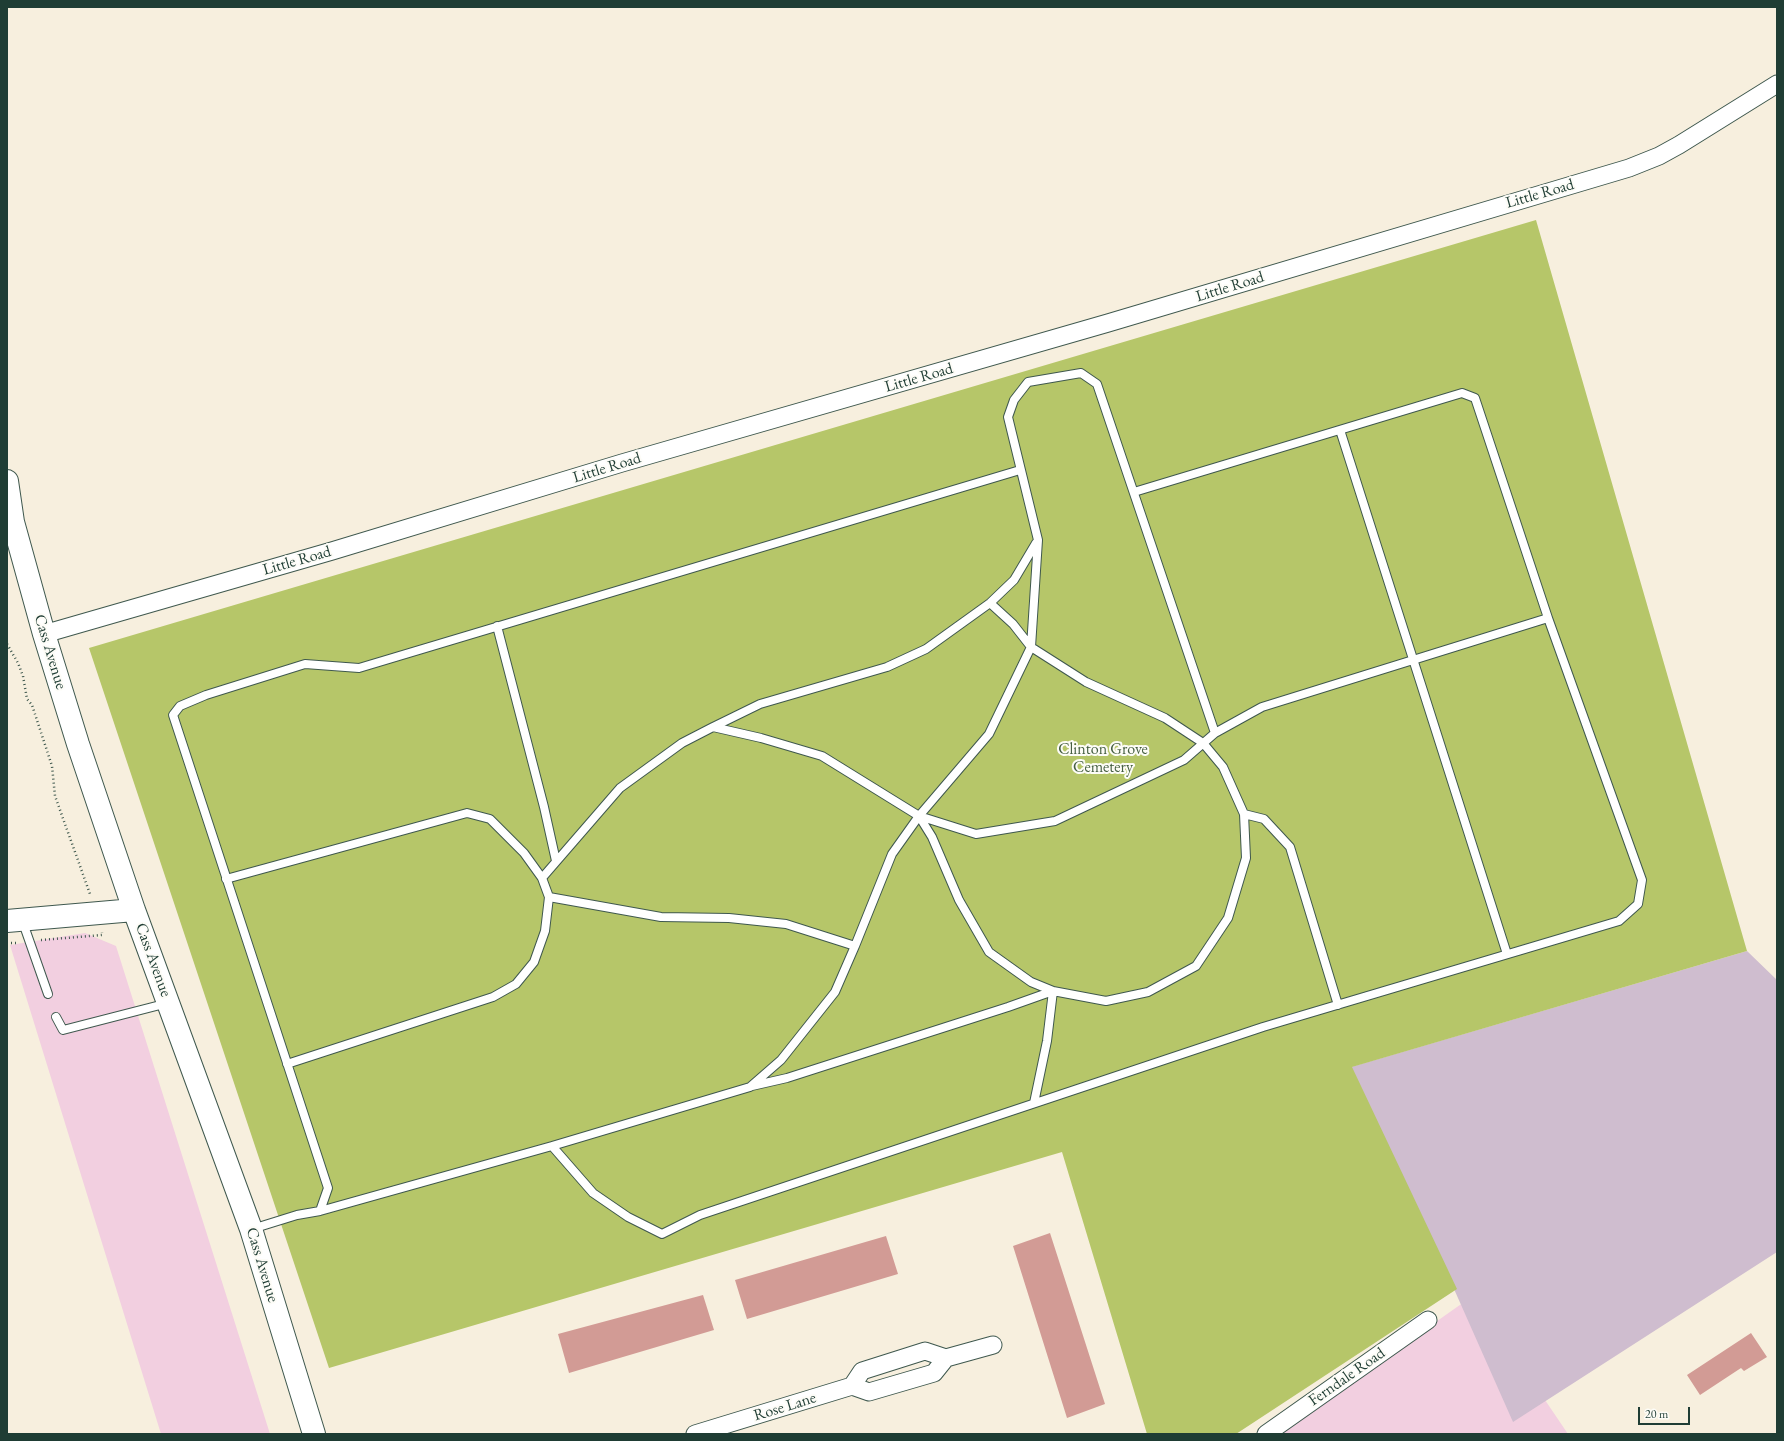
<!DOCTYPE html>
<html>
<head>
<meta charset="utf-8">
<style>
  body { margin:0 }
  #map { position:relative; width:1784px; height:1441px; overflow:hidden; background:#f7efde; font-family:"EB Garamond",serif }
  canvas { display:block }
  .frame { position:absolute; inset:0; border:8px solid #1f3d34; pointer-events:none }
  .scale { position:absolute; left:1638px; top:1407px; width:52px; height:18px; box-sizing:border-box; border:2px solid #1f3d34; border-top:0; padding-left:5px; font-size:12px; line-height:14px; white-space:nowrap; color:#1f3d34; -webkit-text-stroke:3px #fdfcf7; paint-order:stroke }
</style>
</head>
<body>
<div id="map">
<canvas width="1784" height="1441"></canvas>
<div class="frame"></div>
<div class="scale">20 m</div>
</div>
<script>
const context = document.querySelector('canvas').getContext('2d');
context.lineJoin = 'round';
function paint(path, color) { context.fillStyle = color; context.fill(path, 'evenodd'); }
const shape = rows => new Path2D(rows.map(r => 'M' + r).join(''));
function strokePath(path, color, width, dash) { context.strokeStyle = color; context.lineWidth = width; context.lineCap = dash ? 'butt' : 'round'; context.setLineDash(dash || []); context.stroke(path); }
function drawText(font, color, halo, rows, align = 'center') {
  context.font = font + ' "EB Garamond",serif'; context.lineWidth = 4; context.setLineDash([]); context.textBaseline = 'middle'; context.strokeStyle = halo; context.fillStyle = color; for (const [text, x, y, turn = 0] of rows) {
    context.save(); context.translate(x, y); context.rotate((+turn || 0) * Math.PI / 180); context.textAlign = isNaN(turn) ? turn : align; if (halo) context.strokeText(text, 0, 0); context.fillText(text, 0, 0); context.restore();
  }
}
const built = shape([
  [85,933,116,946,270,1434,161,1434,10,945],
  [1474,1295,1568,1434,1277,1434]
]);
const industrial = shape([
  [1747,951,1777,980,1777,1252,1513,1422,1454,1289,1351,1067]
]);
const green = shape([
  [1536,220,1747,951,1352,1067,1457,1289,1236,1434,1147,1434,1062,1152,329,1368,89,648]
]);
const building = shape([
  [1050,1233,1105,1404,1067,1418,1013,1246],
  [886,1236,898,1274,747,1319,735,1280],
  [703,1295,714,1330,569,1373,558,1334],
  [1751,1333,1767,1357,1744,1371,1741,1368,1700,1395,1687,1375]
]);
const path = shape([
  [7,644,18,663,23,676,27,699,32,705,52,766,55,796,90,894],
  [41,940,102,935,102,932],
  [7,943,16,943]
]);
const lane = shape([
  [1340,430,1507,954],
  [1134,492,1462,393,1475,398,1548,618],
  [497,626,544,807,556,861],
  [713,727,760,704,887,667,926,649,990,603,1014,580,1036,543],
  [1244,814,1264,819,1290,847,1338,1005],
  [919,816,932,837,959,900,989,952,1031,982,1053,991,1106,1001,1148,992,1196,966,1228,918,1246,858,1244,814,1223,767,1203,743,1165,718,1086,682,1031,647,1013,624,990,603],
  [226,879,467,813,490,819,524,853,542,878,549,897,545,931,534,962,516,984,493,997,287,1064],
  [549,897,661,917,729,918,786,924,855,946],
  [22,920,48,994],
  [56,1017,63,1030,168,1003],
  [752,1086,787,1078,1008,1007,1053,991,1047,1041,1034,1103],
  [552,1146,750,1087,781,1060,835,992,855,946,892,854,919,816,989,734,1031,647,1038,540,1008,417,1014,400,1028,382,1081,373,1097,384,1215,733],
  [320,1211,552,1146,593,1193,628,1217,662,1234,700,1215,1263,1027,1619,921,1638,904,1642,880,1548,618,1262,707,1215,733,1184,760,1055,821,976,834,919,816,822,756,761,738,713,727,682,743,620,788,542,878],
  [252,1229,297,1215,320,1211,328,1188,173,715,180,706,206,695,305,664,359,668,1020,470]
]);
const street = shape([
  [44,634,332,551,622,463,1108,323,1629,168,1659,156,1679,145,1777,84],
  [852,1386,862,1371,925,1351,946,1358,993,1345],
  [695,1434,852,1386,869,1392,934,1373,946,1358],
  [1266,1434,1428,1320]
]);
const secondary = shape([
  [7,481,13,522,44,634,78,744,134,910,251,1229,314,1434],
  [7,921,134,910]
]);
const streetNames = [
  ["Little Road",1540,194,-16],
  ["Little Road",1230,287,-17],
  ["Little Road",919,378,-16],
  ["Little Road",607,468,-17],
  ["Little Road",297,561,-16],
  ["Cass Avenue",50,652,73],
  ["Cass Avenue",153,960,70],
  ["Cass Avenue",262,1265,73],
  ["Ferndale Road",1347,1377,-35],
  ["Rose Lane",785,1407,-17]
];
const parkNames = [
  ["Clinton Grove",1103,750],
  ["Cemetery",1103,768]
];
paint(built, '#f2cfe0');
paint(industrial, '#cfbdcf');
paint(green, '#b6c669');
paint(building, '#d29b95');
strokePath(lane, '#3f584e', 10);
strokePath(street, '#3f584e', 19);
strokePath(secondary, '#3f584e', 24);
strokePath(path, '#3f584e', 2.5, [1, 3]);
strokePath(lane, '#fff', 8);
strokePath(street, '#fff', 17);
strokePath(secondary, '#fff', 22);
drawText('16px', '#1f3d34', '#fdfcf7', streetNames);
drawText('16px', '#455f41', '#fdfcf7', parkNames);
</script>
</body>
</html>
